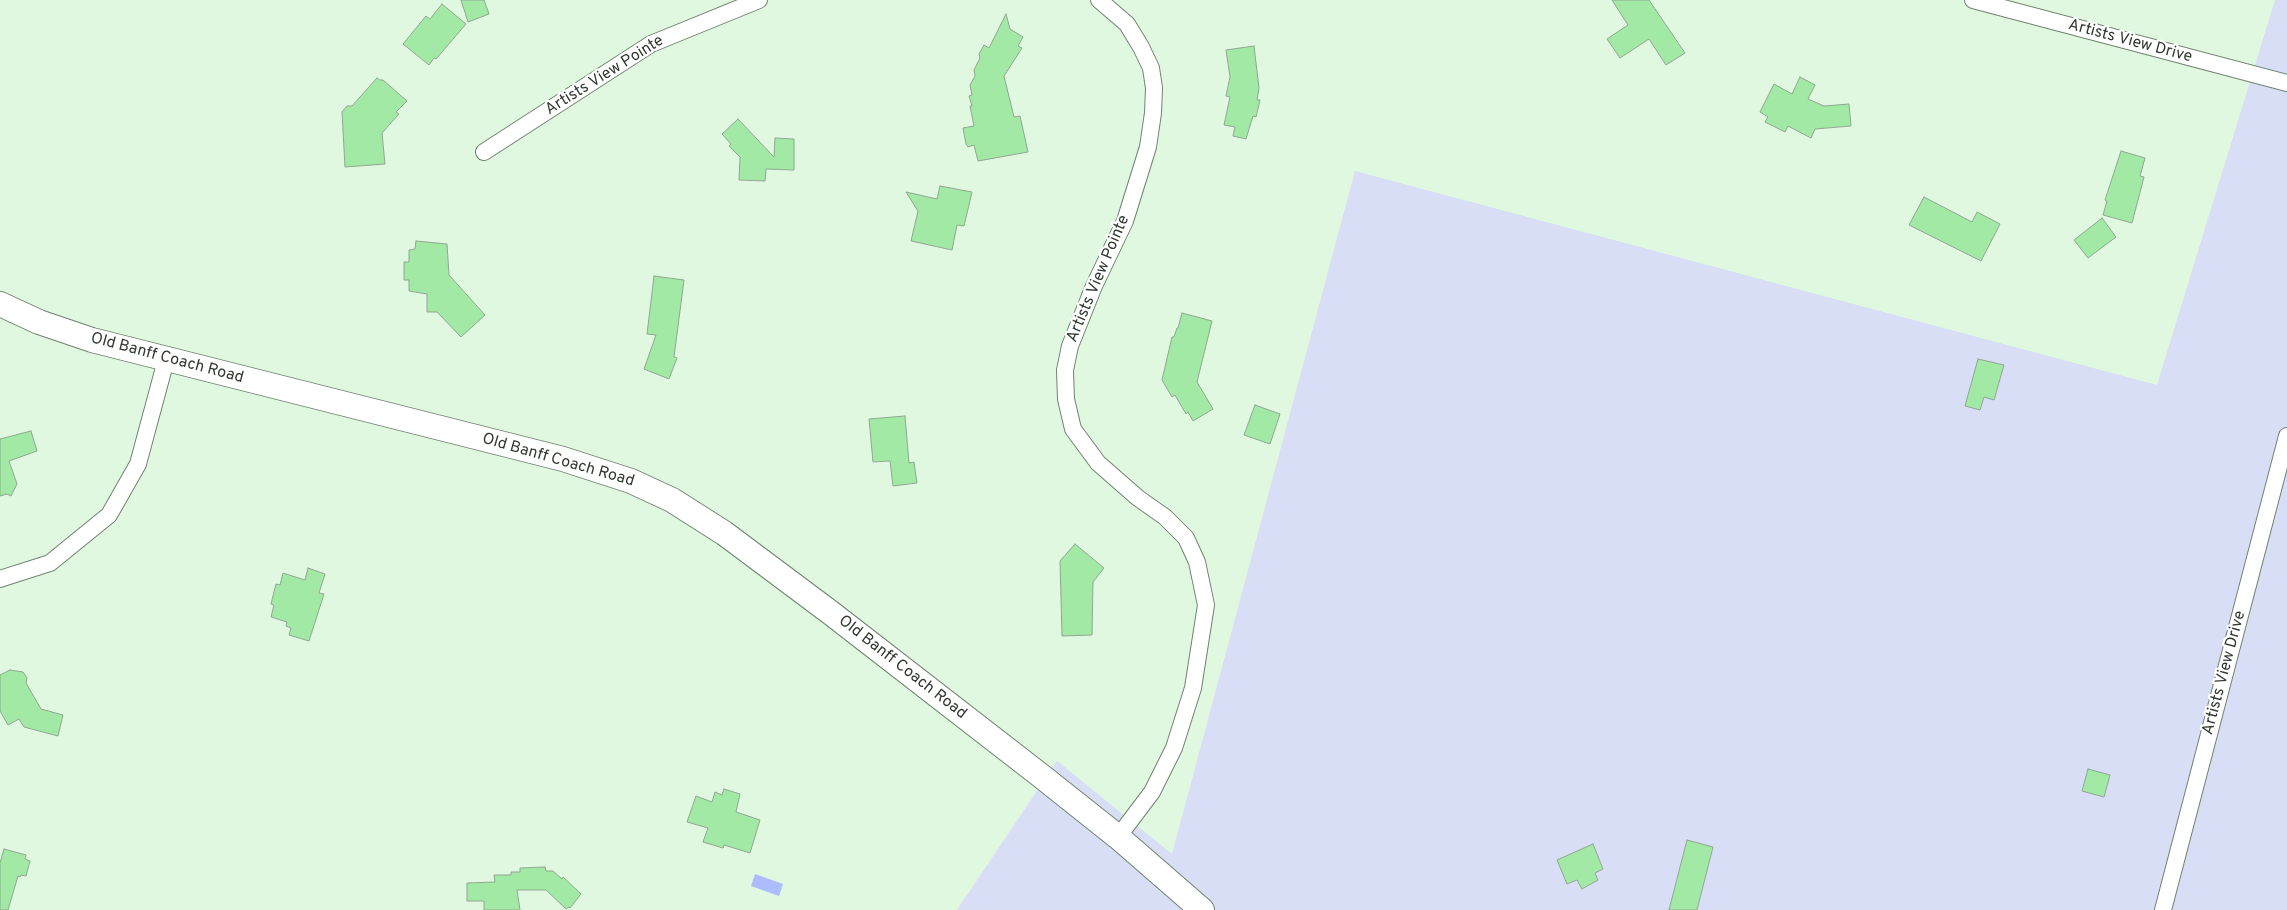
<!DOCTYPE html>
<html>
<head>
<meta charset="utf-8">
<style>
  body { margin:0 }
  canvas { display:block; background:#e0f7e0 }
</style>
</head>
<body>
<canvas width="2287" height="910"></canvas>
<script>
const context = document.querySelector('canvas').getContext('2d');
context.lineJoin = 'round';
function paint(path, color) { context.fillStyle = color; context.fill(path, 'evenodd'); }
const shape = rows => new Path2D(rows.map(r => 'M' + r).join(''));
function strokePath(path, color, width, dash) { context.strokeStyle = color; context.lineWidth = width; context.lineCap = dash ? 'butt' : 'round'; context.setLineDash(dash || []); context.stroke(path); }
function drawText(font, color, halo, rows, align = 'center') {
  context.font = font + ' Overpass,sans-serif'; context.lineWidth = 4.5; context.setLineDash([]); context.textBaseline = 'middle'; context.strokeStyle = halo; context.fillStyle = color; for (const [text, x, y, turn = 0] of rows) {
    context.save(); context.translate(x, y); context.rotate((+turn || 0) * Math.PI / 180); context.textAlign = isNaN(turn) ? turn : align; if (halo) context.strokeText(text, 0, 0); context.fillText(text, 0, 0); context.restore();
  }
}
const green = shape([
  [2275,0,2287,0,2287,910,957,910,1057,761,1172,854,1355,171,2157,385]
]);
const water = shape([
  [755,874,783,884,779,896,751,886]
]);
const building = shape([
  [461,0,484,0,489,14,468,22,461,0],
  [1612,0,1649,0,1685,53,1666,65,1649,39,1620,58,1607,39,1628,25,1612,0],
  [442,4,466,24,436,59,434,58,429,65,403,44,426,16,430,19,442,4],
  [1006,14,1010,29,1023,37,1018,46,1022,48,1004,76,1014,117,1020,116,1028,152,978,161,974,145,968,147,966,144,963,128,974,126,970,106,972,106,969,96,972,95,970,85,975,76,974,70,980,58,979,54,984,45,989,48,1006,14],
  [1254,46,1259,88,1257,100,1260,100,1256,117,1253,116,1246,139,1233,136,1235,127,1224,125,1230,97,1226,96,1230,77,1226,50,1254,46],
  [1800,77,1815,85,1808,99,1824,106,1849,104,1851,126,1815,129,1811,138,1788,126,1785,132,1765,122,1768,117,1760,112,1774,84,1792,94,1800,77],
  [377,78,380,80,383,80,407,101,396,112,399,114,382,133,385,164,345,167,342,112,347,106,352,106,377,78],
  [738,119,774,157,775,138,794,139,794,170,766,169,765,181,739,180,740,157,729,146,731,144,722,134,738,119],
  [2121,151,2145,158,2140,176,2144,177,2132,223,2103,215,2107,201,2105,200,2121,151],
  [940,186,972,192,964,226,957,225,952,250,911,241,918,211,906,192,937,199,940,186],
  [1924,197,1972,222,1977,212,2000,224,1981,261,1909,225,1924,197],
  [2102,218,2116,237,2088,258,2074,240,2102,218],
  [416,241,447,244,449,275,485,315,461,337,437,312,427,312,427,294,409,291,409,280,404,280,404,262,409,262,409,250,415,249,416,241],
  [654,276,684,280,674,357,677,358,669,379,644,369,656,335,647,334,654,276],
  [1182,313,1212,321,1197,382,1213,409,1193,421,1188,412,1186,414,1175,395,1172,397,1162,380,1172,337,1174,337,1177,328,1178,328,1182,313],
  [1978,359,2004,365,1994,400,1984,397,1980,410,1965,406,1978,359],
  [1255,405,1280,414,1270,444,1244,435,1255,405],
  [905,416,909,463,914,462,917,483,893,486,890,461,873,462,869,419,905,416],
  [31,431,37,451,9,461,17,484,11,496,7,494,0,496,0,439,31,431],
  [1075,544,1104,568,1093,582,1092,635,1062,636,1060,561,1075,544],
  [308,568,325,574,319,593,324,594,309,641,289,635,291,628,286,626,287,622,271,617,274,605,271,604,276,584,280,585,283,573,305,580,308,568],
  [10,670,23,672,27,678,26,683,41,709,63,715,58,736,24,727,19,719,8,725,0,711,0,675,10,670],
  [2088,769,2110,775,2104,797,2082,791,2088,769],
  [724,789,740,794,736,812,760,820,750,853,724,845,723,848,703,842,708,828,687,822,696,796,712,802,715,792,722,795,724,789],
  [1687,840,1713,847,1697,910,1669,910,1687,840],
  [1593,844,1603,869,1595,873,1598,880,1582,889,1577,880,1567,884,1557,860,1593,844],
  [4,849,26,855,25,859,30,861,26,876,21,875,20,877,18,876,8,910,0,910,0,863,4,849],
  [545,867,546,871,553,871,562,879,563,877,581,894,570,908,569,907,566,909,546,890,517,890,520,910,484,910,484,901,467,901,467,883,495,882,494,875,511,875,511,872,520,872,520,868,545,867]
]);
const street = shape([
  [1099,0,1127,24,1141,47,1151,68,1154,88,1153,113,1148,147,1125,221,1094,286,1070,346,1065,370,1066,399,1073,429,1098,463,1138,498,1165,517,1186,538,1197,562,1206,605,1193,688,1174,748,1152,792,1118,837],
  [1973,0,2287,83],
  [484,152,651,44,759,0],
  [0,579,50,563,109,515,138,464,166,360],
  [2163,910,2287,436]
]);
const secondary = shape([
  [0,304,39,322,92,340,563,459,631,481,672,500,724,533,831,613,1040,775,1118,837,1202,910]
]);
const streetNames = [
  ["Artists View Drive",2130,42,15],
  ["Artists View Pointe",605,76,-32],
  ["Artists View Pointe",1099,279,-67],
  ["Old Banff Coach Road",167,359,15],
  ["Old Banff Coach Road",558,461,16],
  ["Old Banff Coach Road",902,668,38],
  ["Artists View Drive",2225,673,-75]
];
paint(green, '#d7def5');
paint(water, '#acbcfe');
paint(building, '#a1e9a4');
strokePath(building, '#92a793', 1);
strokePath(street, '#708470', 18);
strokePath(secondary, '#708470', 26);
strokePath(street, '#fff', 16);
strokePath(secondary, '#fff', 24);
drawText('16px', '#303930', '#fff', streetNames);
</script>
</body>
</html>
